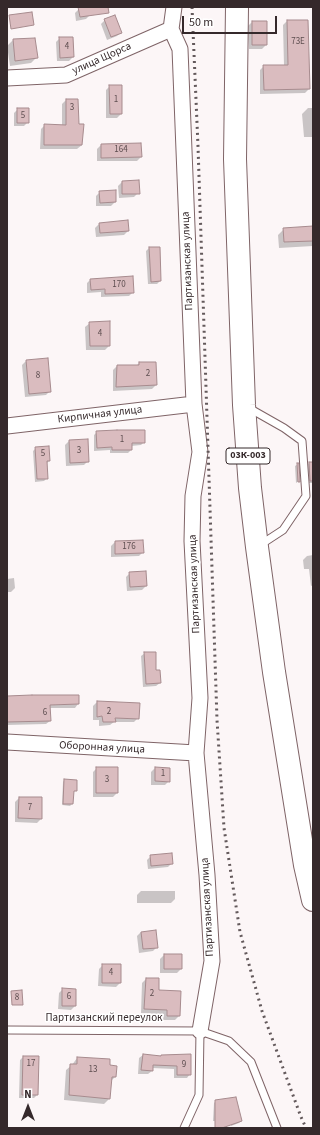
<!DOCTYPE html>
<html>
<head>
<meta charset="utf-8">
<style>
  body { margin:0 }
  #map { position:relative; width:320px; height:1135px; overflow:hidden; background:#fcf6f7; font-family:"Source Sans 3",sans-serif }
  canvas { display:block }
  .frame { position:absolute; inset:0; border:8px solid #35292b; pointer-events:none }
  .north { position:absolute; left:8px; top:1087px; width:40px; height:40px; -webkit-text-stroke:3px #fff; paint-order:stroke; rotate:0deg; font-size:11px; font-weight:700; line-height:16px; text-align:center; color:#35292b }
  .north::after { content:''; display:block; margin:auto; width:14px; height:18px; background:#35292b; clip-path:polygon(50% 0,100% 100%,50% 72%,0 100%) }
  .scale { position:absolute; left:182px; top:16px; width:95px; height:18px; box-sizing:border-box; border:2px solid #35292b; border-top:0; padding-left:5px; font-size:12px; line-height:14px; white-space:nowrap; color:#35292b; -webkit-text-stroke:3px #fff; paint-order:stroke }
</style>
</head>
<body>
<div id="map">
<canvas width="320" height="1135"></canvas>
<div class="frame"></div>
<div class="north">N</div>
<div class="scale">50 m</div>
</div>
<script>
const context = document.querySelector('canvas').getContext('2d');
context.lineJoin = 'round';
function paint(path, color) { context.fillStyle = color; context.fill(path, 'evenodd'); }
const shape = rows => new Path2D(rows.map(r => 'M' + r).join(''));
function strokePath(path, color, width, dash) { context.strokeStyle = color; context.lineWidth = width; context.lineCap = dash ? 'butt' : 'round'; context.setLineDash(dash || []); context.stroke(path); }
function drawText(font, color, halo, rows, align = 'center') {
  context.font = font + ' "Source Sans 3",sans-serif'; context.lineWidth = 3; context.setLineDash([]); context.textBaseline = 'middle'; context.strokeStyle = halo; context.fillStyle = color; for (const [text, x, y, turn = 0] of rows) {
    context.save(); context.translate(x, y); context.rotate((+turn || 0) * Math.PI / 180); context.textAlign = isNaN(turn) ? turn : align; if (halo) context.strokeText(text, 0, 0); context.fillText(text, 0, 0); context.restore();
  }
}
const shadow = shape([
  [89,7,90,15,86,19,76,21,75,13,79,9],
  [105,20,121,32,117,36,107,40,101,24],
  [287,21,309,89,305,93,260,94,260,70,264,66,284,66,283,25],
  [252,22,266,22,266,45,262,49,249,49,248,26],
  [60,38,73,57,69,61,57,61,56,42],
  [35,39,37,57,31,63,10,66,7,46,13,40],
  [110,86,121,114,117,118,106,118,106,90],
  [66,100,77,100,78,125,82,145,77,149,40,149,41,129,45,125,62,125,62,104],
  [308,108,313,108,313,137,304,137,302,114],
  [18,109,28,122,24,126,14,126,14,113],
  [140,144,141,157,137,161,97,161,97,149,101,145],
  [122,182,138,193,134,197,119,198,118,186],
  [115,191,115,202,111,206,96,206,96,196,100,192],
  [99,224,128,231,124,235,96,237,95,228],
  [313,227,313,246,279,248,278,235,284,229],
  [149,248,160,281,157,284,148,284,146,251],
  [90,280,133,292,129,296,101,297,101,292,87,293,87,283],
  [90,323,109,346,105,350,86,350,85,327],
  [26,361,50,391,46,395,25,397,22,365],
  [139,363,156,385,152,389,113,391,113,370,117,366,136,366],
  [97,432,144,442,141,445,131,446,131,450,128,453,110,453,110,450,94,451,94,435],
  [69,441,88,461,84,465,66,466,65,445],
  [36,448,49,461,46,464,47,478,44,481,35,482,33,451],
  [309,463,313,463,313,483,308,483,306,466],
  [298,464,299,481,296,483,295,466],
  [115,542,143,552,139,556,111,557,111,546],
  [313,555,313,585,311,586,309,569,304,569,303,560,307,556],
  [130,573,146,586,142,590,127,591,126,577],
  [14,578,15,588,11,592,7,592,7,579],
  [145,653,160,683,156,686,143,687,141,656],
  [7,698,78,704,75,708,50,708,50,721,46,724,7,725],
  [97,702,138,718,134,722,114,722,110,725,99,726,99,720,93,720,93,706],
  [97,768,117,793,113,797,93,797,93,772],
  [155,768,169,781,165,785,151,785,151,772],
  [64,780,76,790,73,792,72,804,70,806,62,805,63,782],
  [19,798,41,819,37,823,15,822,15,802],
  [151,856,172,863,168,867,148,869,147,860],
  [141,891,175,891,175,899,171,903,137,903,137,895],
  [141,932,157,947,153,951,139,953,137,936],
  [164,955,181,969,177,973,160,973,160,959],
  [103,965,120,983,116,987,98,986,99,969],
  [146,979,158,991,180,992,179,1016,175,1020,163,1020,164,1014,141,1013,142,983],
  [63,989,75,1006,71,1010,58,1009,59,993],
  [143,1055,161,1056,162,1056,190,1074,187,1078,174,1078,174,1069,152,1068,152,1071,148,1074,138,1074,139,1058],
  [23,1057,37,1095,34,1098,19,1098,20,1060],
  [77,1058,109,1066,115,1077,111,1081,109,1099,104,1104,64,1100,66,1070,72,1065],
  [216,1101,241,1121,239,1123,231,1126,230,1122,213,1121,214,1103]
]);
const building = shape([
  [78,7,108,7,109,13,80,17,78,7],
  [32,12,34,25,11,29,9,15,32,12],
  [115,15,122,33,111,37,104,19,115,15],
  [287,20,308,20,310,89,264,90,263,65,288,65,287,20],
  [252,21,267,21,267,45,252,45,252,21],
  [59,37,73,37,74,57,60,58,59,37],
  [35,38,38,58,15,61,13,39,35,38],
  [109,85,122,85,122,114,110,114,109,85],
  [66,99,78,99,79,124,84,124,82,145,44,145,44,124,66,125,66,99],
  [17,108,29,108,29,123,17,123,17,108],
  [141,143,142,157,101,158,101,144,141,143],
  [139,180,140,194,122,194,122,181,139,180],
  [116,190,116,202,100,203,99,191,116,190],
  [128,220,129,231,100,233,99,223,128,220],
  [313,226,313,241,284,242,283,228,313,226],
  [149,247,160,247,161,281,151,282,149,247],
  [133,276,134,293,105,294,105,289,91,290,90,279,133,276],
  [110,321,110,346,90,346,89,322,110,321],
  [48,358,51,392,29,394,26,360,48,358],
  [139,362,156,362,157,385,116,387,117,365,139,365,139,362],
  [117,430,145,430,145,443,132,443,132,450,112,450,112,447,97,448,96,431,117,430],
  [88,439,89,462,70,463,69,440,88,439],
  [49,446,50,461,47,461,48,479,37,479,35,447,49,446],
  [309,462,313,462,313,481,310,481,309,462],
  [297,463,299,463,300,482,298,482,297,463],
  [143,540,144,553,115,554,115,541,143,540],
  [146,571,147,586,130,587,129,572,146,571],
  [144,652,156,652,156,670,160,670,161,683,146,684,144,652],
  [32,695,79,695,79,704,50,705,51,721,7,722,7,696,32,695],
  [97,701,140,703,139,719,115,718,116,722,103,722,102,716,97,717,97,701],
  [96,767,118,767,118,793,96,793,96,767],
  [155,767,170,768,170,782,155,781,155,767],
  [64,779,77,780,77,791,74,791,73,804,63,804,64,779],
  [19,797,42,797,42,819,18,818,19,797],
  [172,853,173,864,151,866,150,855,172,853],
  [156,930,158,948,143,949,141,932,156,930],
  [164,954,182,954,182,969,164,969,164,954],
  [102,964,121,964,121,983,102,983,102,964],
  [146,978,159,978,159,990,181,991,180,1016,167,1016,167,1010,144,1009,146,978],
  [62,988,76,989,76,1006,62,1006,62,988],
  [22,990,23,1005,12,1005,11,991,22,990],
  [143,1054,161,1056,161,1055,191,1054,191,1075,177,1075,177,1066,153,1065,153,1071,141,1070,143,1054],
  [23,1056,39,1056,38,1095,22,1095,23,1056],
  [77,1057,110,1059,110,1065,117,1066,116,1077,112,1077,110,1099,69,1095,70,1064,77,1064,77,1057],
  [236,1097,242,1121,222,1128,215,1128,215,1100,236,1097]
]);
const lane = shape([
  [247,407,284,428,302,441,306,496,283,530,260,545],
  [7,1030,200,1031,229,1041,251,1062,277,1128],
  [184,1128,199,1095,200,1031]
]);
const street = shape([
  [174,7,171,29,180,49,194,404,200,452,193,496,192,541,200,698,196,753,207,875,212,961,200,1031],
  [7,78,66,75,171,29],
  [7,426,194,404],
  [7,742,196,753]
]);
const primary = shape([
  [237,7,235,159,244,405,250,488,257,547,274,672,305,865,313,900]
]);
const rail = shape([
  [192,7,198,146,217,720,224,828,240,932,262,1011,301,1117,306,1128]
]);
const numberNames = [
  ["73Е",298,42],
  ["4",67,47],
  ["1",116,100],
  ["3",72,108],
  ["5",23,116],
  ["164",121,150],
  ["170",119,285],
  ["4",100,334],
  ["2",148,374],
  ["8",38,376],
  ["1",122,440],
  ["3",79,451],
  ["5",43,454],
  ["176",129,547],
  ["2",109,712],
  ["6",45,713],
  ["1",163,774],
  ["3",107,780],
  ["7",30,808],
  ["4",111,973],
  ["2",152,994],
  ["6",69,997],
  ["8",17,998],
  ["17",31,1064],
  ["9",184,1065],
  ["13",93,1070]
];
const shields = [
  [248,456,44]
];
const shieldNames = [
  ["03К-003",248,456]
];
const streetNames = [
  ["улица Щорса",102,59,-24],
  ["Партизанская улица",188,261,-92],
  ["Кирпичная улица",100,415,-7],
  ["Партизанская улица",195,584,-92],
  ["Оборонная улица",102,748,3],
  ["Партизанская улица",208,907,-93],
  ["Партизанский переулок",104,1019]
];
paint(shadow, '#0003');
paint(building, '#dabcbf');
strokePath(building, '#a78b8e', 1);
strokePath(lane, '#7f6467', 9);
strokePath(street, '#7f6467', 17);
strokePath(primary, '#7f6467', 24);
strokePath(lane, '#fff', 7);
strokePath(street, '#fff', 15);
strokePath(primary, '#fff', 22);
strokePath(rail, '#63595b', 3, [2, 4]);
drawText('9px', '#5e4e50', null, numberNames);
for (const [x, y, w] of shields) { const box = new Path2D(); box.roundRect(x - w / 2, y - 8, w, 16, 3); context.fillStyle = '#fff'; context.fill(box); strokePath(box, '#35292b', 1); }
drawText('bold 10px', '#35292b', null, shieldNames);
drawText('11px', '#35292b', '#fff', streetNames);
</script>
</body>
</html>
